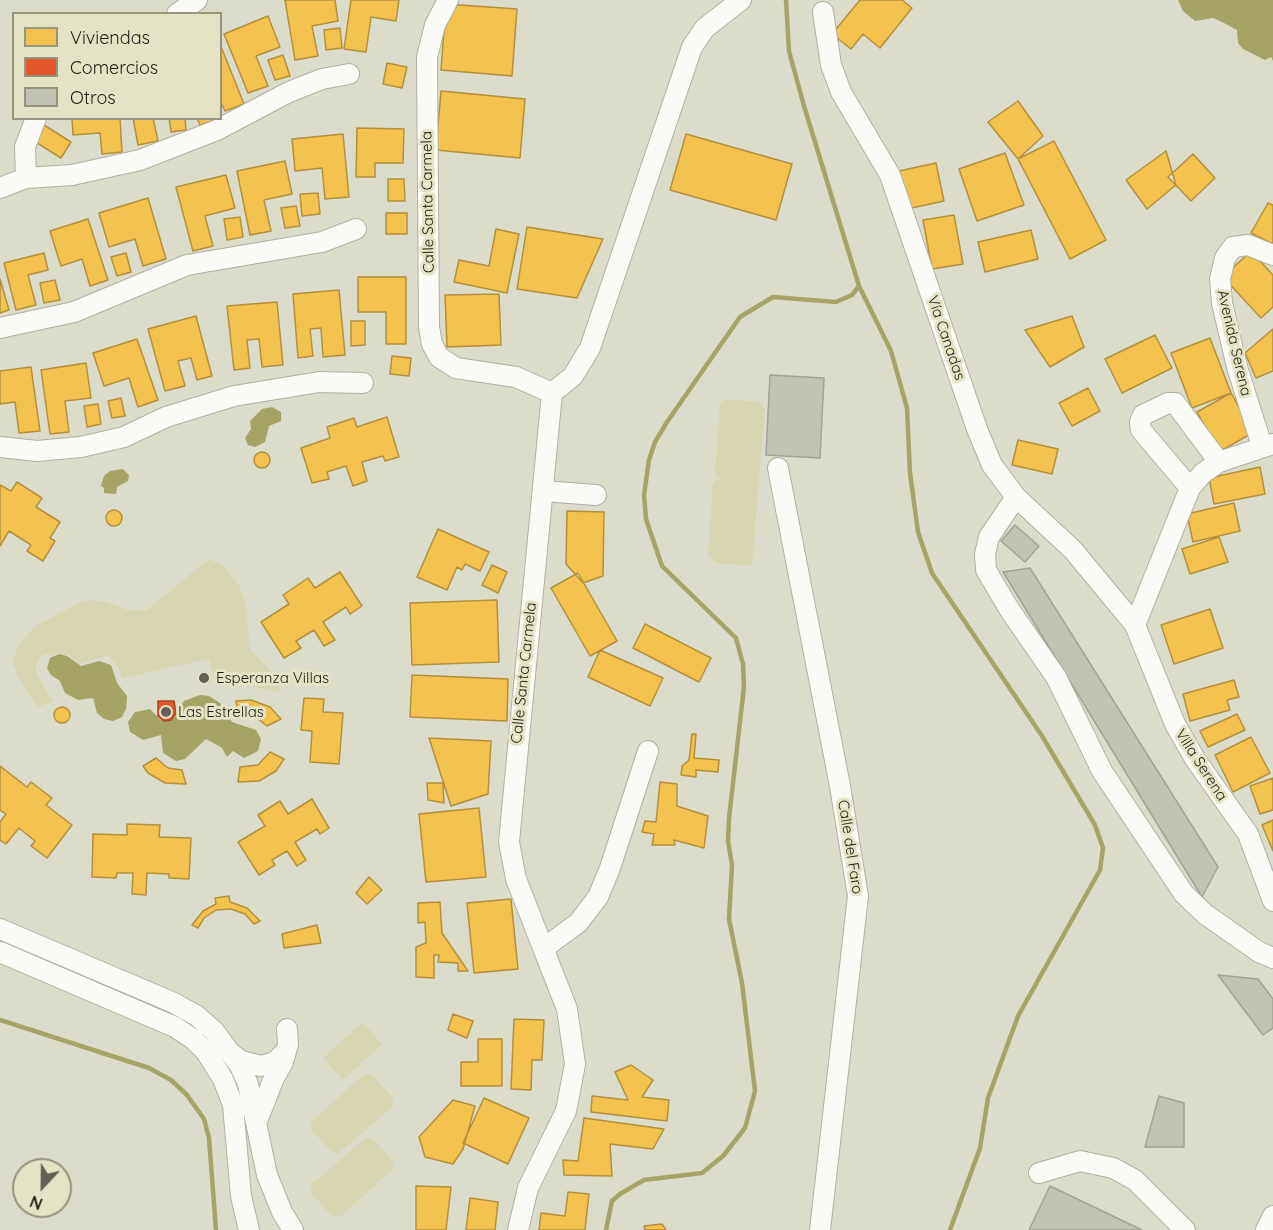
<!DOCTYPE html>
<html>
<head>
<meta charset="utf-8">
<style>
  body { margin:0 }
  #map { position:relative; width:1273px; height:1230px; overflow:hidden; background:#dcdccb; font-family:Quicksand,sans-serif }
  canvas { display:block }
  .legend { position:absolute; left:12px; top:12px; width:210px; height:108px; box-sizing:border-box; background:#e4e3c3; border:2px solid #95947c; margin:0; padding:8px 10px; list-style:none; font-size:18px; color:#1f1e12 }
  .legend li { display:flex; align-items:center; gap:12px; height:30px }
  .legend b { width:30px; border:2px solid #95947c }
  .north { position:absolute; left:12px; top:1158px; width:60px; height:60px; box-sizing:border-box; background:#e4e3c3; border:2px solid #95947c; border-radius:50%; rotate:202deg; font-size:16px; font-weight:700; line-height:24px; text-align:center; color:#1f1e12 }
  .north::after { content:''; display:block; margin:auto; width:21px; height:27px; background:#616053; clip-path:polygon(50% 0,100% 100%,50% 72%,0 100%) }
</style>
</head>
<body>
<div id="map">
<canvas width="1273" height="1230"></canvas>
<ul class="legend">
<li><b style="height:16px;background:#f2c14e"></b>Viviendas</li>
<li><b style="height:16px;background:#e4572e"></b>Comercios</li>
<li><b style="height:16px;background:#c2c2b4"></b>Otros</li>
</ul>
<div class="north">N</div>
</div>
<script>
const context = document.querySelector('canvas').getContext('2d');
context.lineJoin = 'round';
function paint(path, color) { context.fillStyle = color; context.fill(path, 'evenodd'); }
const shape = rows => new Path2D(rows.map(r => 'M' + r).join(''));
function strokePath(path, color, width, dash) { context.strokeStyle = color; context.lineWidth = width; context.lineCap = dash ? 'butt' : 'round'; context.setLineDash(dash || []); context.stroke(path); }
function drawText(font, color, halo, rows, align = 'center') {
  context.font = font + ' Quicksand,sans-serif'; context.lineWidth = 6; context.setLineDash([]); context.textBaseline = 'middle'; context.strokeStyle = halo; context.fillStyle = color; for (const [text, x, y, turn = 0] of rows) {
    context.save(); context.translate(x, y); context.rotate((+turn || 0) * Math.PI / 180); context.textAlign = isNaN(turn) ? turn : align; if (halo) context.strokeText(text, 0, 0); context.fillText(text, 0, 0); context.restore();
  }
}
const green = shape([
  [726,399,759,402,765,408,752,566,716,563,708,555,713,484,720,478,715,473,720,404],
  [209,559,222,565,239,585,246,604,250,649,280,681,280,692,255,687,236,674,214,678,209,659,122,678,119,669,108,655,80,664,68,655,57,653,51,655,44,654,36,664,36,673,53,701,38,707,18,677,13,663,17,648,34,627,77,604,90,600,105,602,128,610,147,610],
  [363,1022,382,1044,343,1080,323,1058],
  [364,1074,372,1075,393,1098,393,1106,339,1153,332,1153,311,1129,311,1122],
  [365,1138,372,1138,394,1162,393,1169,340,1217,332,1216,311,1193,311,1185]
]);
const water = shape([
  [1178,0,1273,0,1273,61,1271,57,1265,60,1243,49,1238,43,1237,30,1222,22,1213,18,1195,21,1183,11],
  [272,407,281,412,281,421,269,426,265,442,255,447,248,445,245,438,251,429,250,421,262,409],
  [123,469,129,475,128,481,117,487,116,494,104,493,104,488,101,486,104,476,110,471],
  [59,654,67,656,81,666,99,661,111,665,117,683,127,696,126,709,122,717,113,721,104,719,97,713,93,698,78,700,65,693,60,681,51,675,47,668,50,658],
  [200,695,209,696,220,703,232,722,256,730,261,739,258,751,244,758,233,751,227,757,222,748,206,739,185,759,176,761,163,753,161,735,143,740,130,732,128,722,135,712,150,709,161,720,169,721,174,717,184,701]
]);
const homes = shape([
  [285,0,335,0,338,21,312,26,318,56,295,60,285,0],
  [351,0,399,0,396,21,371,17,366,52,344,49,351,0],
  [860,0,902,0,912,8,880,48,863,34,851,49,832,34,860,0],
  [446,4,517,9,512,76,441,70,446,4],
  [268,16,280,47,256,56,268,86,248,93,224,34,268,16],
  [340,28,342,48,326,50,324,30,340,28],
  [220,44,244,104,225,111,220,100,220,44],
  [283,55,290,76,275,80,268,60,283,55],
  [387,63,407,67,402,88,383,84,387,63],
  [441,91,525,99,520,158,436,150,441,91],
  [1018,101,1043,136,1018,159,988,122,1018,101],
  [72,118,120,118,122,152,102,154,100,133,73,135,72,118],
  [133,118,153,118,158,141,138,145,133,118],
  [169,118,185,118,186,130,171,132,169,118],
  [197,118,218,118,218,119,200,125,197,118],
  [44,125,71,142,61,158,34,141,44,125],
  [357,128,404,129,403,163,375,163,375,177,356,177,357,128],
  [343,134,349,197,325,199,322,168,295,171,292,139,343,134],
  [686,134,792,164,776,220,670,190,686,134],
  [1054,141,1106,240,1070,259,1018,159,1054,141],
  [1166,151,1176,185,1147,209,1126,180,1166,151],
  [1005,153,1024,205,977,221,959,169,1005,153],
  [1193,154,1215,178,1191,201,1168,177,1193,154],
  [285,161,292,194,264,200,271,231,250,235,237,171,285,161],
  [936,163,944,201,907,209,899,171,936,163],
  [226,175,235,208,205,216,213,246,193,251,176,187,226,175],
  [388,179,404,179,405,201,388,201,388,179],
  [318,193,320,214,302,216,300,194,318,193],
  [148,198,166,259,143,266,135,239,109,247,99,213,148,198],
  [1268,203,1273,205,1273,244,1251,233,1268,203],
  [296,206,300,226,285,228,281,208,296,206],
  [386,213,407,213,407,234,386,234,386,213],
  [954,215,963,264,932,269,923,220,954,215],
  [240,217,243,237,227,240,224,219,240,217],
  [88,219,108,280,90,286,82,259,61,266,50,231,88,219],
  [527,227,603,239,577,298,517,289,527,227],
  [496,229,519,234,507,293,454,282,459,260,489,266,496,229],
  [1031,230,1038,259,985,272,978,242,1031,230],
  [1251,251,1273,275,1273,307,1261,318,1223,277,1251,251],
  [44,253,48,270,28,275,36,305,16,310,4,263,44,253],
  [126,253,131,272,117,276,111,257,126,253],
  [358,277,406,277,406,344,386,344,386,312,358,312,358,277],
  [0,279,9,310,0,313,0,279],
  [55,280,60,300,44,303,40,283,55,280],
  [339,290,345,355,323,357,321,328,310,329,313,356,298,358,293,294,339,290],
  [499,294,501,345,447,347,445,295,499,294],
  [277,302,283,365,262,367,259,339,247,340,250,368,234,370,227,306,277,302],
  [196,316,212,376,197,380,191,358,178,361,185,386,165,391,148,329,196,316],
  [1072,316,1084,347,1050,367,1025,330,1072,316],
  [351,321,365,321,365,345,351,346,351,321],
  [1273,329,1273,371,1256,378,1245,353,1273,329],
  [1155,335,1172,368,1122,393,1105,359,1155,335],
  [1210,338,1231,393,1192,408,1171,353,1210,338],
  [137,339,158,400,138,407,129,378,104,386,93,353,137,339],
  [392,356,411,358,409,376,390,374,392,356],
  [86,363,91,398,65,401,69,432,50,434,41,370,86,363],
  [31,367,40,431,19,433,15,402,0,404,0,371,31,367],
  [1088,388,1100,411,1072,426,1059,403,1088,388],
  [1231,393,1254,432,1219,452,1197,412,1231,393],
  [121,398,125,416,112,418,108,401,121,398],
  [98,404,101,424,87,427,84,406,98,404],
  [387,417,399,457,385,461,383,456,362,462,367,481,353,486,346,466,327,472,329,479,312,483,301,448,330,438,327,427,354,418,357,427,387,417],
  [1018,440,1058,449,1052,474,1012,465,1018,440],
  '254 460a8 8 0 1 1 16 0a8 8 0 1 1-16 0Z',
  [1260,467,1265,494,1214,504,1209,478,1260,467],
  [17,482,42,498,36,507,60,522,50,538,55,541,43,561,27,551,31,545,9,531,0,546,0,485,11,491,17,482],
  [1234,503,1240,531,1193,542,1187,514,1234,503],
  '106 518a8 8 0 1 1 16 0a8 8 0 1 1-16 0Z',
  [567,511,604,512,603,576,583,583,566,564,567,511],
  [438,529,489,552,480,571,465,564,462,570,457,567,447,590,417,577,438,529],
  [1219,537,1228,562,1190,574,1182,549,1219,537],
  [492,565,507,572,498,593,482,585,492,565],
  [340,572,362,606,350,614,346,607,323,622,335,640,324,646,314,630,296,641,301,648,284,658,261,622,289,604,283,595,308,578,315,588,340,572],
  [578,573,617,641,590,656,551,588,578,573],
  [497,600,499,662,412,665,410,603,497,600],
  [1210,609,1223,648,1174,664,1161,625,1210,609],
  [645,624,711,658,699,682,633,648,645,624],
  [600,650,663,678,650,706,588,677,600,650],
  [412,675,508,679,507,721,410,717,412,675],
  [1234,680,1239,697,1227,700,1230,710,1190,721,1183,694,1234,680],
  [304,698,324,699,323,712,343,713,339,764,310,762,312,731,301,730,304,698],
  [251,700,270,707,281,719,267,726,257,718,239,716,236,701,251,700],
  '54 715a8 8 0 1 1 16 0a8 8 0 1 1-16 0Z',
  [1237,714,1245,730,1208,747,1200,731,1237,714],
  [692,734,696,734,694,758,719,760,718,772,696,770,696,777,681,775,682,766,689,760,692,734],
  [1251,737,1270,773,1233,792,1215,755,1251,737],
  [429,738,491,741,488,794,451,806,429,738],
  [270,752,284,759,276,771,259,781,238,782,240,767,258,765,270,752],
  [156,758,168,768,182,770,186,784,165,783,148,773,143,766,156,758],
  [0,766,27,787,31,782,52,798,46,805,72,825,47,858,31,846,35,841,19,828,6,844,0,840,0,822,6,814,0,810,0,766],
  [1273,778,1273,810,1260,814,1250,786,1273,778],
  [660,782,677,784,677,806,708,816,704,848,674,840,675,845,652,845,654,834,642,832,645,821,656,822,660,782],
  [427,783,443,783,444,803,428,800,427,783],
  [312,799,329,828,320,834,317,829,295,842,306,860,297,866,287,851,272,860,275,865,259,875,238,842,265,826,258,815,280,801,288,814,312,799],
  [479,808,486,877,426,882,419,814,479,808],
  [1273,820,1273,851,1262,825,1273,820],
  [127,824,160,825,159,837,191,838,189,879,169,878,169,874,147,873,146,895,132,894,133,873,117,873,116,878,92,877,93,834,127,835,127,824],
  [369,877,382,890,367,904,356,893,369,877],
  [229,896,230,902,247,908,260,921,254,924,245,914,231,909,216,910,204,918,198,928,192,925,203,911,216,904,215,898,229,896],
  [511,899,518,969,474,973,467,903,511,899],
  [440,902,442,933,468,971,458,971,458,963,438,962,439,955,434,955,434,978,416,977,416,947,426,943,425,922,418,923,418,903,440,902],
  [317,925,321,943,284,948,282,934,317,925],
  [453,1014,473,1021,467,1038,448,1030,453,1014],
  [514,1019,544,1020,542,1060,532,1060,531,1090,511,1089,514,1019],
  [478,1039,502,1039,502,1086,461,1086,461,1062,478,1062,478,1039],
  [631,1065,653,1080,642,1097,669,1100,667,1121,591,1112,592,1096,628,1100,615,1072,631,1065],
  [484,1098,529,1118,508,1164,463,1143,484,1098],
  [453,1100,475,1106,463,1149,453,1164,425,1157,419,1137,453,1100],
  [584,1118,664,1129,653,1149,610,1144,612,1176,564,1175,563,1160,578,1161,584,1118],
  [416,1186,451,1187,446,1230,416,1230,416,1186],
  [568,1192,589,1194,585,1230,539,1230,541,1213,565,1216,568,1192],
  [470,1198,498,1202,495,1230,466,1230,470,1198],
  [662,1224,666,1230,645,1230,644,1226,662,1224]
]);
const shops = shape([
  [158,701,174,701,176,713,171,720,164,721,158,716,158,701]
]);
const stream = shape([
  [786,0,789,51,804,106,859,286,891,351,907,408,910,473,918,532,932,573,1042,736,1095,825,1103,848,1100,870,1018,1016,988,1098,980,1148,950,1230],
  [0,1020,149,1068,171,1080,187,1095,204,1119,209,1138,216,1230],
  [606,1230,612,1201,620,1194,644,1180,702,1173,723,1156,745,1128,755,1091,742,983,729,919,732,865,728,841,729,818,744,687,743,664,736,638,662,566,646,519,644,495,649,460,655,442,667,422,740,317,773,297,836,302,852,295,859,286]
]);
const building = shape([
  [770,375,824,378,820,458,766,455,770,375],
  [1015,525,1039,546,1025,562,1001,541,1015,525],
  [1030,568,1218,867,1202,897,1003,572,1030,568],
  [1218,975,1258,979,1273,999,1273,1028,1263,1035,1218,975],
  [1159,1096,1184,1103,1184,1147,1145,1147,1159,1096],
  [1050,1186,1142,1230,1029,1230,1050,1186]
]);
const minor = shape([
  [448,0,435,25,427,57,429,327,432,344,439,357,456,368,516,377,552,393],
  [823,12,831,65,841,92,890,175,977,429,992,465,1016,497,1073,550,1135,625,1175,724,1195,759,1248,834,1273,901],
  [177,14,197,0],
  [26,178,25,147,36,118],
  [0,188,26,178,72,175,140,160,217,130,289,92,322,79,349,74],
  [0,328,74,312,187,265,322,242,356,229],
  [1262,446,1237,367,1222,303,1220,279,1225,258,1233,247,1248,245,1273,255],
  [0,447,37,451,81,447,124,437,166,417,234,396,319,382,363,383],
  [778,468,840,786,858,896,820,1230],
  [1190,488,1141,430,1140,422,1143,415,1168,403,1175,403,1219,462],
  [543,491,596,495],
  [1016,497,989,537,985,554,986,570,1009,609,1056,677,1102,771,1184,894,1205,914,1259,952,1273,958],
  [1135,625,1190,488,1203,473,1219,462,1273,444],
  [0,929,174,1003,197,1016,214,1031,240,1066,248,1084,267,1175,282,1212,293,1230],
  [544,948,578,923,598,897,610,868,648,751],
  [0,952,175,1027,193,1039,206,1052,223,1079,233,1105,241,1196,249,1230],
  [231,1053,241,1061,261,1066,275,1062,286,1051],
  [257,1121,274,1078,283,1062,288,1044,287,1029],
  [1039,1173,1080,1161,1113,1168,1135,1180,1185,1230],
  [518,1230,528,1188,566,1111,575,1064,567,1009,516,879,509,842,552,393,573,376,590,348,692,47,705,28,741,0],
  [1266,1230,1273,1216]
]);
const markers = [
  [204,678,6,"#616053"],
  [166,712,6,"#616053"]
];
const streetNames = [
  ["Calle Santa Carmela",428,202,-91],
  ["Vía Canadas",946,338,71],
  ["Avenida Serena",1234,343,77],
  ["Calle Santa Carmela",524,673,-84],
  ["Villa Serena",1201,765,57],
  ["Calle del Faro",850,847,81]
];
const poiNames = [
  ["Esperanza Villas",216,678],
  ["Las Estrellas",178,712]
];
paint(green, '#d8d6b1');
paint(water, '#a5a366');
paint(homes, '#f2c14e');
strokePath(homes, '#b3903c', 1.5);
paint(shops, '#e4572e');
strokePath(shops, '#a94626', 1.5);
strokePath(stream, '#a5a366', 4.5);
paint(building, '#c2c2b4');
strokePath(building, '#a2a295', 1.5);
strokePath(minor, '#b1b0a2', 22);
strokePath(minor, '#fafaf7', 20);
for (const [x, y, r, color] of markers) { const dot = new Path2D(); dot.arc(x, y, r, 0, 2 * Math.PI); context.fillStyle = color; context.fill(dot); strokePath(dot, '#e4e3c3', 2); }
drawText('15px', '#1f1e12', '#e4e3c3', streetNames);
drawText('15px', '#1f1e12', '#e4e3c3', poiNames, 'left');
</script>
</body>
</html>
